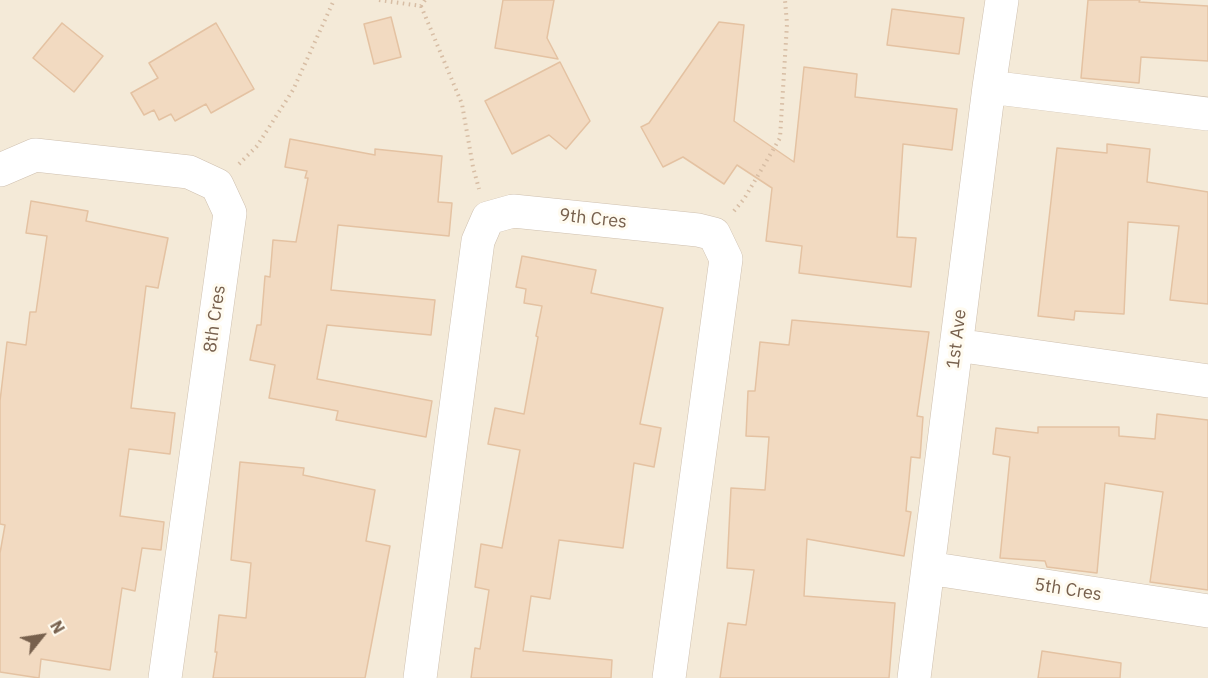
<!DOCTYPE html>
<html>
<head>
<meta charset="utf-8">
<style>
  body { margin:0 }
  #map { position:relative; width:1208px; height:678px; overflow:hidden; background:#fcf7ea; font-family:"IBM Plex Sans",sans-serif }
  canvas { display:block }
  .north { position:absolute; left:12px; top:606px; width:60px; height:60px; -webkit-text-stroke:4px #fffbf0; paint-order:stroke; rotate:60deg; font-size:16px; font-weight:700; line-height:24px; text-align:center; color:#77604d }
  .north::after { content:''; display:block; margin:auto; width:21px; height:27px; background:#77604d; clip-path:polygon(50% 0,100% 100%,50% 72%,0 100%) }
</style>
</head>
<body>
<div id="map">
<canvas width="1208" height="678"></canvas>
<div class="north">N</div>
</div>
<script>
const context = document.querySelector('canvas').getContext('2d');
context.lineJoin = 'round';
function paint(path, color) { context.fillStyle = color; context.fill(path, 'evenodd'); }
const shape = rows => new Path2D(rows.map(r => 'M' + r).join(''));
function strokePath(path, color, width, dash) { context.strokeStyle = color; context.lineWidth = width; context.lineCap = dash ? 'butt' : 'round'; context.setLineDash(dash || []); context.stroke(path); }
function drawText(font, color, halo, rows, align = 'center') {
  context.font = font + ' "IBM Plex Sans",sans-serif'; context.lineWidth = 6; context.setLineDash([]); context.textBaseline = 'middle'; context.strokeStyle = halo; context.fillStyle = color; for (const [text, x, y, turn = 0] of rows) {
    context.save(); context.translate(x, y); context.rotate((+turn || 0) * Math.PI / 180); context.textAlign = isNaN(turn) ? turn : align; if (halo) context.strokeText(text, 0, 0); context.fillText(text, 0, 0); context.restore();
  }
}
const residential = shape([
  [0,0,1208,0,1208,678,0,678]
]);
const building = shape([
  [503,0,554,0,547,38,558,59,495,48,503,0],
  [1088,0,1140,0,1139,2,1208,6,1208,61,1141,57,1139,83,1081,78,1088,0],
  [892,9,964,18,959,54,887,45,892,9],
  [391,17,401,57,374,64,364,24,391,17],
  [719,22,744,25,734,121,794,162,804,67,857,74,855,97,957,109,952,150,903,144,897,237,916,238,911,287,799,273,802,246,766,241,772,188,737,165,724,184,683,157,663,167,641,127,649,123,719,22],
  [62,23,103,56,74,92,33,58,62,23],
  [216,23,254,89,211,113,206,104,175,121,171,114,159,120,154,110,144,115,131,93,158,78,149,63,216,23],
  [560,62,590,121,566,149,549,135,512,154,485,101,560,62],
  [290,139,375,155,375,149,442,156,438,202,452,203,449,236,338,225,331,290,435,300,431,335,327,325,317,379,432,401,426,437,336,420,338,411,269,398,275,365,250,360,257,325,261,325,265,276,270,277,273,240,296,242,308,178,305,178,307,171,285,167,290,139],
  [1107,144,1150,149,1147,182,1208,192,1208,304,1170,300,1179,226,1128,222,1124,314,1075,311,1074,320,1038,316,1057,148,1107,153,1107,144],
  [31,201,88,211,86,221,168,238,158,288,146,286,131,408,175,413,170,454,129,449,120,516,164,522,161,550,142,548,135,591,122,588,110,670,41,659,39,678,0,672,0,553,5,525,0,524,0,401,7,342,26,345,30,312,36,312,47,236,26,233,31,201],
  [522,256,596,270,591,293,663,308,640,424,661,428,654,467,634,463,623,548,559,540,550,599,531,596,523,651,612,660,611,678,471,678,475,648,480,649,489,590,475,587,481,544,502,548,520,450,488,444,495,408,524,414,538,337,536,336,542,306,524,303,526,289,516,287,522,256],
  [792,320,929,332,917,416,923,417,920,458,911,457,906,511,911,512,904,556,807,539,804,596,895,603,889,678,720,678,728,623,746,625,754,570,727,568,731,488,765,490,769,437,746,436,748,391,755,391,760,342,789,345,792,320],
  [1157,414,1208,420,1208,590,1150,582,1163,492,1105,483,1097,573,1047,567,1045,561,1000,558,1010,457,993,454,996,428,1038,433,1038,427,1119,427,1119,436,1155,439,1157,414],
  [240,462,304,468,303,475,375,490,366,541,390,546,365,678,213,678,217,652,215,652,219,615,246,618,251,563,231,560,240,462],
  [1042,651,1121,663,1120,678,1038,678,1042,651]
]);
const path = shape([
  [379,0,421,6,425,0],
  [421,6,462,104,473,167,479,189],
  [239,164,257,146,293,90,334,0],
  [734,211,744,199,780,138,787,24,785,0]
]);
const street = shape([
  [989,87,1208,114],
  [0,170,35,155,189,172,217,185,230,213,165,678],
  [956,345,1208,381],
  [928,568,1208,611],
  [420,678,478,241,488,218,513,211,698,230,714,234,726,259,669,678],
  [914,678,989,87,1002,0]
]);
const streetNames = [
  ["9th Cres",593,219,6],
  ["8th Cres",215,319,-82],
  ["1st Ave",957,339,-83],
  ["5th Cres",1068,590,9]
];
paint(residential, '#f4ead8');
paint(building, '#f2dac1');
strokePath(building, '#e4c2a2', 1.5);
strokePath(street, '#cfc0af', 34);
strokePath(path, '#d7bda4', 4, [1.5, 4.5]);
strokePath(street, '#fff', 33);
drawText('18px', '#77604d', '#fffbf0', streetNames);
</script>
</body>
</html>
